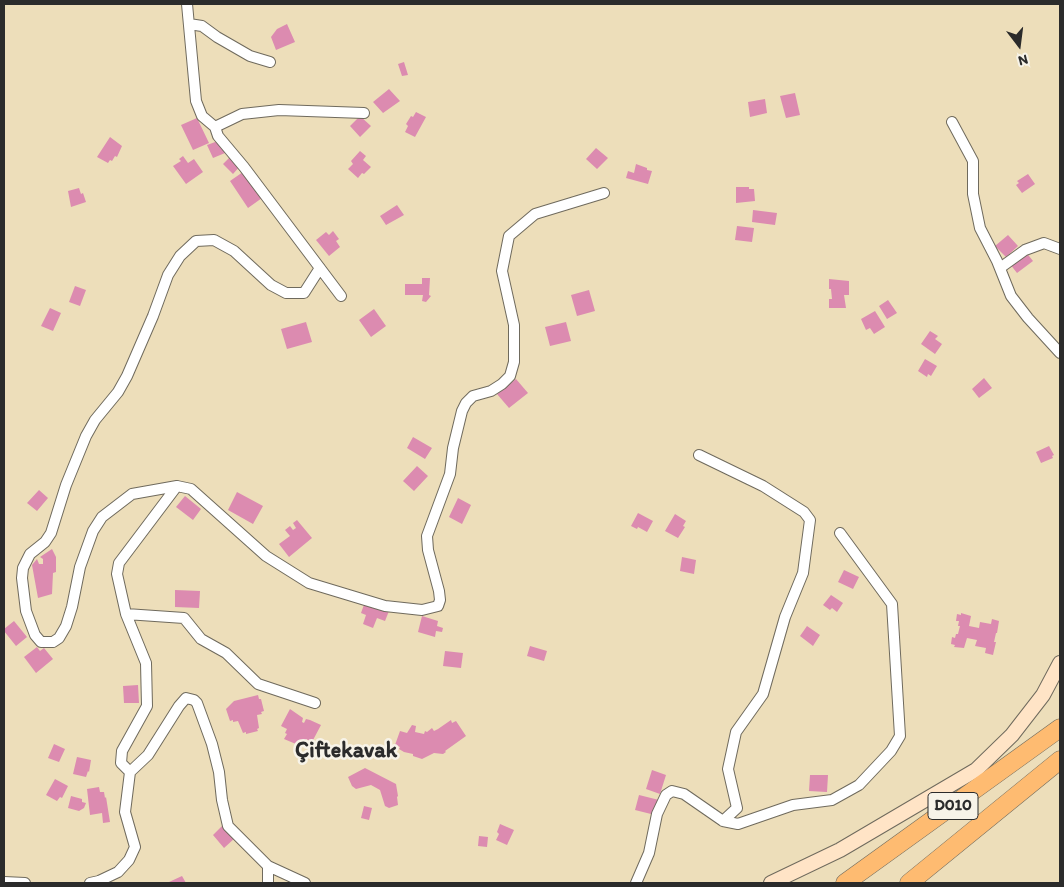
<!DOCTYPE html>
<html>
<head>
<meta charset="utf-8">
<style>
  body { margin:0 }
  #map { position:relative; width:1064px; height:887px; overflow:hidden; background:#eddeba; font-family:Itim,sans-serif }
  canvas { display:block }
  .frame { position:absolute; inset:0; border:5px solid #2b2b2b; pointer-events:none }
  .north { position:absolute; left:994px; top:20px; width:50px; height:50px; -webkit-text-stroke:4px #f7f3e8; paint-order:stroke; rotate:165deg; font-size:14px; font-weight:700; line-height:20px; text-align:center; color:#2b2b2b }
  .north::after { content:''; display:block; margin:auto; width:18px; height:22px; background:#2b2b2b; clip-path:polygon(50% 0,100% 100%,50% 72%,0 100%) }
</style>
</head>
<body>
<div id="map">
<canvas width="1064" height="887"></canvas>
<div class="frame"></div>
<div class="north">N</div>
</div>
<script>
const context = document.querySelector('canvas').getContext('2d');
context.lineJoin = 'round';
function paint(path, color) { context.fillStyle = color; context.fill(path, 'evenodd'); }
const shape = rows => new Path2D(rows.map(r => 'M' + r).join(''));
function strokePath(path, color, width, dash) { context.strokeStyle = color; context.lineWidth = width; context.lineCap = dash ? 'butt' : 'round'; context.setLineDash(dash || []); context.stroke(path); }
function drawText(font, color, halo, rows, align = 'center') {
  context.font = font + ' Itim,sans-serif'; context.lineWidth = 5; context.setLineDash([]); context.textBaseline = 'middle'; context.strokeStyle = halo; context.fillStyle = color; for (const [text, x, y, turn = 0] of rows) {
    context.save(); context.translate(x, y); context.rotate((+turn || 0) * Math.PI / 180); context.textAlign = isNaN(turn) ? turn : align; if (halo) context.strokeText(text, 0, 0); context.fillText(text, 0, 0); context.restore();
  }
}
const building = shape([
  [287,24,295,42,276,50,271,37,277,29],
  [404,62,408,75,402,76,398,64],
  [389,89,400,101,383,113,373,102],
  [795,93,800,115,786,118,780,96],
  [765,99,767,113,750,117,748,102],
  [416,112,426,117,415,137,405,132,408,126,406,124,411,116,413,117],
  [360,116,371,126,360,137,350,126],
  [197,118,209,143,193,150,181,125],
  [110,137,122,146,117,157,115,156,112,161,110,160,108,163,97,157],
  [218,141,221,144,225,153,213,158,207,145],
  [596,148,608,158,597,169,586,159],
  [360,151,366,156,363,160,371,167,364,174,362,173,358,178,348,169,353,164,351,161],
  [232,155,241,165,233,174,223,164],
  [183,156,188,163,194,159,203,172,186,184,173,166,181,161,179,159],
  [636,164,647,168,647,170,652,171,648,184,626,178,628,171,634,173],
  [243,172,262,198,248,208,230,181],
  [1028,174,1035,184,1022,193,1016,185,1019,183,1017,181],
  [736,187,749,187,749,189,754,189,755,201,736,203],
  [79,188,81,194,83,193,86,202,71,207,68,191],
  [397,205,404,215,386,225,380,216],
  [753,210,777,213,775,225,752,222],
  [737,226,754,228,752,242,735,240],
  [333,231,339,239,336,241,340,247,329,256,316,240,326,232,329,235],
  [1008,235,1018,246,1006,257,995,246],
  [1025,251,1033,261,1017,273,1010,264],
  [422,278,430,278,429,295,431,296,426,302,422,301,423,295,405,295,405,284,422,284],
  [829,279,849,281,849,295,844,295,846,308,829,308,829,299,832,299,831,289,829,289],
  [75,286,86,290,80,306,69,302],
  [589,290,595,311,577,316,571,295],
  [888,300,897,313,887,319,879,306],
  [50,308,61,313,53,331,41,326],
  [374,309,386,326,371,337,359,320],
  [875,311,885,327,874,334,870,328,866,330,861,319],
  [306,322,312,342,287,349,281,329],
  [566,322,571,341,550,346,545,327],
  [930,331,938,336,935,339,942,344,935,354,921,344],
  [925,359,937,366,931,376,928,374,927,377,918,371],
  [984,378,992,388,979,398,972,389],
  [516,379,528,393,509,408,497,394],
  [413,437,432,448,425,459,407,448],
  [1049,446,1054,455,1052,456,1053,458,1041,463,1036,452],
  [417,466,428,476,414,491,403,481],
  [39,490,48,498,37,511,27,503],
  [237,492,263,506,253,524,228,510],
  [185,496,201,509,193,520,176,507],
  [458,498,471,505,462,524,449,517],
  [638,513,653,521,647,532,638,527,637,529,631,526],
  [675,514,686,521,683,526,685,527,678,538,665,531],
  [297,520,312,538,289,557,279,544,290,536,285,530,290,526,293,530,296,528,293,523],
  [52,549,56,557,56,572,53,573,52,594,38,598,32,565,37,559,39,564,43,564,43,559,40,557],
  [682,557,696,560,694,574,680,571],
  [844,570,859,577,853,589,838,582],
  [175,590,200,591,199,608,175,607],
  [831,595,843,603,837,612,832,608,830,610,823,605],
  [365,602,389,611,385,621,377,618,373,628,363,624,366,615,361,613],
  [961,613,971,616,969,626,979,628,980,622,991,624,992,619,999,621,997,633,996,633,994,642,996,642,993,655,985,653,986,648,975,646,977,640,967,638,964,648,954,647,955,645,951,644,952,637,955,638,956,634,958,634,960,626,958,626,959,621,956,621,957,614,961,615],
  [422,616,438,621,437,626,443,628,442,632,436,631,435,637,418,632],
  [14,621,27,637,16,646,4,631,4,629],
  [807,626,820,635,813,646,800,636],
  [530,646,547,651,544,661,527,656],
  [37,647,40,651,44,648,53,659,36,673,24,657],
  [445,651,463,653,461,668,443,666],
  [138,685,139,703,124,703,123,686],
  [258,695,259,699,261,699,264,711,261,712,262,714,257,715,259,728,257,729,258,731,246,734,246,732,243,733,238,721,233,722,233,720,230,721,226,709,234,701],
  [290,709,303,718,302,722,304,723,306,719,310,720,321,725,312,742,306,739,303,747,284,739,287,734,285,733,287,729,281,726],
  [451,720,452,723,456,721,466,736,445,751,446,752,443,754,434,753,422,759,413,756,413,754,404,752,399,749,400,747,395,745,400,731,407,733,412,725,416,726,415,732,424,734,425,731,427,732,432,728,434,731,438,729],
  [54,744,65,749,59,762,48,758],
  [77,757,91,760,89,772,88,771,86,777,73,774],
  [365,768,396,784,398,796,397,797,398,805,389,808,385,806,380,790,371,785,356,789,352,786,348,777],
  [652,770,666,775,660,794,646,789],
  [810,775,828,775,827,792,809,791],
  [55,779,68,786,62,798,60,797,57,801,46,795],
  [99,787,100,792,104,792,105,798,106,797,110,822,103,823,102,813,90,815,87,789],
  [639,795,659,800,655,815,635,810],
  [71,796,82,799,82,802,86,803,84,808,79,811,68,808],
  [364,806,372,808,369,820,361,818],
  [500,824,514,830,507,845,496,840,499,834,497,832],
  [223,825,235,838,224,848,213,835],
  [479,836,488,837,487,847,478,846],
  [182,876,186,883,170,883,169,882]
]);
const street = shape([
  [187,4,196,101,202,116,215,127,218,136,244,167,341,296],
  [189,24,202,26,217,37,250,56,270,62],
  [952,122,973,161,973,194,980,228,997,261,1011,296,1028,318,1060,353],
  [215,127,242,114,279,110,364,113],
  [320,268,304,293,286,293,271,285,234,251,214,240,196,241,180,256,168,275,153,316,127,376,118,392,95,420,86,436,66,485,51,533,45,542,30,554,23,568,22,578,26,611,35,635,41,642,53,642,59,638,66,626,72,607,80,567,93,531,102,517,132,494,177,486,191,489,266,556,309,583,385,606,422,610,438,606,440,600,439,591,428,550,427,536,450,474,453,448,462,411,466,403,473,396,491,391,502,384,510,376,514,362,514,325,502,271,509,236,535,214,604,193],
  [1000,268,1025,250,1044,243,1060,249],
  [699,455,763,486,804,512,810,520,803,573,785,617,763,694,736,732,728,769,737,808,723,821],
  [126,614,184,618,201,639,226,653,258,684,315,703],
  [130,772,121,763,122,751,147,706,146,663,126,614,117,574,119,563,177,486],
  [268,866,268,883],
  [4,882,25,883],
  [90,883,99,881,118,872,129,860,135,847,125,812,130,772,148,755,179,706,186,698,194,700,197,703,212,744,219,772,222,800,228,826,268,866,305,883],
  [636,883,649,853,657,814,666,795,672,791,684,794,723,821,738,824,793,805,832,800,859,785,891,751,900,736,892,604,840,533]
]);
const secondary = shape([
  [771,883,840,850,976,770,1012,735,1043,695,1060,663]
]);
const highway = shape([
  [845,883,1060,728],
  [909,883,1060,760]
]);
const shields = [
  [953,806,50]
];
const shieldNames = [
  ["D010",953,806]
];
const districtNames = [
  ["Çiftekavak",346,751]
];
paint(building, '#dc8bb0');
strokePath(street, '#6f6a5d', 12);
strokePath(secondary, '#6f6a5d', 16);
strokePath(highway, '#6f6a5d', 19);
strokePath(street, '#fff', 10);
strokePath(secondary, '#ffe4c6', 14);
strokePath(highway, '#febb71', 18);
for (const [x, y, w] of shields) { const box = new Path2D(); box.roundRect(x - w / 2, y - 13.5, w, 27, 4); context.fillStyle = '#f7f3e8'; context.fill(box); strokePath(box, '#2b2b2b', 1); }
drawText('bold 16px', '#2b2b2b', null, shieldNames);
drawText('bold 22px', '#2b2b2b', '#f7f3e8', districtNames);
</script>
</body>
</html>
